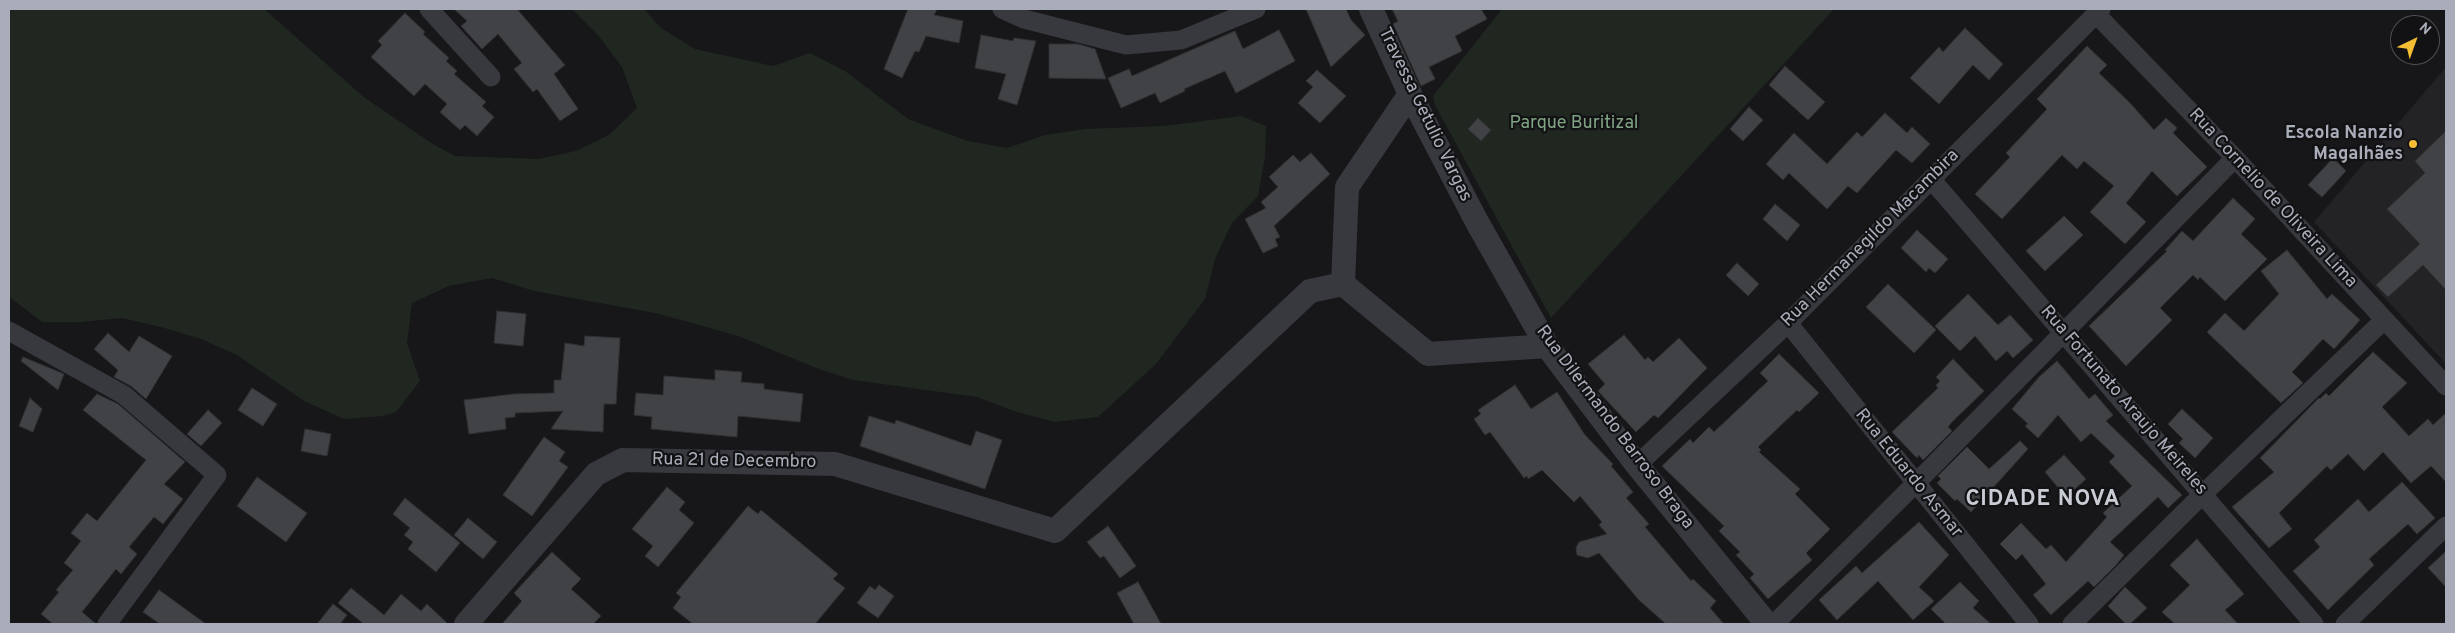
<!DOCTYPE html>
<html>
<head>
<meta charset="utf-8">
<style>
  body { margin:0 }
  #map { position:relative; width:2455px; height:633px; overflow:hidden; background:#171719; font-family:Overpass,sans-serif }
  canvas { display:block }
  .frame { position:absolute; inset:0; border:10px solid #a9adb9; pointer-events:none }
  .north { position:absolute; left:2390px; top:15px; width:50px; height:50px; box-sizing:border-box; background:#121214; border:1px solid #4e5056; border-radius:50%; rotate:42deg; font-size:14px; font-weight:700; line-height:20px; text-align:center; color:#a9adb9 }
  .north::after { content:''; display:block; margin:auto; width:18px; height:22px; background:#f5bd33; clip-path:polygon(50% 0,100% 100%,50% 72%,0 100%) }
</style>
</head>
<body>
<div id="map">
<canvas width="2455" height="633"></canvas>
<div class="frame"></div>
<div class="north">N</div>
</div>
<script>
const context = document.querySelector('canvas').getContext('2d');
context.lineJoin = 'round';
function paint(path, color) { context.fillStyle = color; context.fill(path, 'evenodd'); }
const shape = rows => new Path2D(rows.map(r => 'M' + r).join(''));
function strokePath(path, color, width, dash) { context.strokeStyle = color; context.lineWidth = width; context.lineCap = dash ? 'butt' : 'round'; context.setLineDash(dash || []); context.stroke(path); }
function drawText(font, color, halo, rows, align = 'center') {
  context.font = font + ' Overpass,sans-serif'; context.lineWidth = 4.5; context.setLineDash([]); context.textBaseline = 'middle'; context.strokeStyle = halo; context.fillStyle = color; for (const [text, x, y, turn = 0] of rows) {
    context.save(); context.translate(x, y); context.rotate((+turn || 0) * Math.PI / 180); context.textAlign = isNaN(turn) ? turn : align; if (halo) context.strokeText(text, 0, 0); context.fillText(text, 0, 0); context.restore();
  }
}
const built = shape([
  [2446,67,2446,364,2314,222]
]);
const green = shape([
  [9,9,264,9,365,98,433,144,455,156,538,159,576,151,609,135,637,108,622,67,598,35,572,9,644,9,661,28,695,49,773,66,810,53,845,71,908,119,968,141,1007,148,1045,135,1085,129,1164,126,1241,116,1266,126,1265,157,1258,196,1232,223,1215,259,1205,299,1156,364,1098,417,1055,422,1017,412,977,397,853,380,816,368,741,337,696,324,655,313,534,291,492,278,449,286,412,303,407,343,420,381,396,412,383,416,344,419,304,401,237,355,201,339,161,327,122,318,81,322,42,322,11,298,9,293],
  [1502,9,1834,9,1551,318,1435,105,1433,96]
]);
const building = shape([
  [454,9,517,9,565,65,554,74,578,109,560,121,537,89,533,92,514,69,522,63,498,34,482,49,461,26,467,21,454,9],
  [908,9,937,9,934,15,963,21,959,43,926,36,919,52,915,51,902,78,884,69,908,9],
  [1306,9,1346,9,1351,20,1365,35,1331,67,1306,9],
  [1392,9,1481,9,1487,19,1455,36,1462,51,1429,67,1435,79,1421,86,1393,24,1398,21,1392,9],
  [405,13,425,32,423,34,449,58,446,61,457,71,454,74,486,102,482,106,494,117,477,136,465,125,460,130,440,112,447,104,425,84,414,96,371,57,382,45,378,41,405,13],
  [1965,28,2003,64,1989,80,1973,65,1939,104,1910,78,1939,47,1943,52,1965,28],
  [1279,30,1295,61,1236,93,1225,71,1184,89,1185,91,1160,103,1155,93,1121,108,1108,78,1129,69,1132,76,1235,31,1243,49,1279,30],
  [981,35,1013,41,1014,38,1036,41,1017,105,998,99,1006,74,975,68,981,35],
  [1049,44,1078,44,1095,49,1106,79,1049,78,1049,44],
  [2087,46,2107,65,2099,73,2131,104,2154,130,2166,118,2177,128,2173,133,2207,167,2177,196,2152,171,2126,203,2146,222,2125,244,2090,212,2114,186,2084,161,2077,169,2062,155,2002,219,1975,194,2010,157,2006,153,2047,109,2037,99,2087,46],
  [1785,66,1825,102,1808,120,1769,85,1785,66],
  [1317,70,1346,96,1320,123,1298,103,1313,87,1306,81,1317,70],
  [1749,107,1763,120,1743,141,1730,129,1749,107],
  [1885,113,1907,133,1912,127,1930,144,1912,163,1896,150,1857,193,1848,186,1827,209,1789,173,1783,180,1766,164,1794,133,1827,164,1857,132,1862,137,1885,113],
  [1478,118,1491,130,1481,141,1468,129,1478,118],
  [2446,131,2446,290,2423,265,2388,297,2376,285,2420,244,2387,209,2425,173,2415,161,2446,131],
  [1311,153,1330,174,1274,226,1280,237,1275,239,1278,246,1263,253,1245,219,1266,208,1261,202,1278,187,1269,177,1293,155,1300,162,1311,153],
  [2333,158,2346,171,2322,197,2308,185,2333,158],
  [2233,198,2255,219,2241,234,2267,259,2225,301,2200,277,2198,280,2193,275,2160,308,2172,320,2126,366,2089,326,2167,251,2165,250,2182,231,2193,241,2233,198],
  [1775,204,1800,225,1787,241,1763,219,1775,204],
  [2064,216,2083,235,2045,271,2026,251,2064,216],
  [1917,230,1948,259,1935,273,1929,268,1926,272,1901,248,1917,230],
  [2287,250,2327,299,2332,294,2360,320,2334,349,2323,339,2292,372,2303,383,2281,403,2207,332,2225,313,2244,331,2279,294,2261,271,2287,250],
  [1737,263,1759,284,1748,296,1726,275,1737,263],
  [1888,284,1936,330,1914,353,1866,307,1888,284],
  [1968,294,1998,325,2010,315,2033,340,2013,358,2007,351,1996,361,1975,336,1960,351,1935,326,1968,294],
  [497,311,526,314,523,346,494,343,497,311],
  [108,333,129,352,139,336,172,356,146,399,131,386,114,377,118,370,94,349,108,333],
  [1624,335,1645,360,1648,357,1653,362,1679,338,1707,368,1658,418,1654,415,1636,432,1598,391,1605,384,1588,364,1624,335],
  [585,336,620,338,616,404,604,404,603,432,551,429,563,411,515,413,515,417,505,418,506,429,469,434,464,400,514,394,554,393,554,380,561,380,565,343,584,346,585,336],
  [2373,352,2407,383,2382,407,2409,436,2428,419,2433,425,2446,413,2446,482,2431,466,2411,483,2383,452,2364,471,2348,454,2331,470,2327,466,2279,513,2292,529,2269,548,2232,507,2274,472,2260,458,2319,398,2320,399,2326,393,2329,396,2373,352],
  [1779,354,1819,393,1799,412,1797,410,1758,447,1761,450,1759,452,1800,489,1795,494,1830,529,1806,553,1812,560,1768,599,1750,578,1754,574,1736,555,1740,552,1719,531,1724,526,1662,466,1690,439,1693,443,1709,427,1714,432,1768,381,1760,373,1779,354],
  [23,357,64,374,58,390,21,361,23,357],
  [1953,359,1984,391,1951,423,1948,427,1952,431,1923,460,1919,455,1917,458,1892,432,1938,388,1936,385,1940,381,1936,377,1953,359],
  [2057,361,2089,399,2095,394,2113,415,2106,421,2182,495,2168,508,2158,497,2110,542,2124,555,2116,565,2094,587,2088,581,2051,615,2033,595,2046,584,2022,554,2016,560,2000,544,2021,523,2046,549,2051,545,2066,562,2107,517,2103,513,2132,486,2109,462,2115,456,2091,433,2081,442,2058,415,2038,438,2025,426,2028,424,2012,409,2039,377,2057,361],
  [715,370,742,372,741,382,764,384,764,389,803,394,800,422,738,416,737,437,651,429,652,417,634,415,636,393,663,395,664,376,715,380,715,370],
  [1515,385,1531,409,1557,392,1585,435,1613,464,1611,466,1633,492,1626,498,1649,524,1645,527,1691,581,1693,579,1716,601,1710,608,1724,624,1666,624,1639,600,1599,553,1588,558,1577,555,1576,548,1579,542,1607,534,1599,525,1602,522,1580,496,1574,502,1542,470,1528,479,1527,476,1524,478,1490,432,1485,435,1474,419,1481,414,1478,410,1515,385],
  [252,388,277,404,263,426,238,410,252,388],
  [97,394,118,404,185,462,164,484,183,499,163,524,154,517,129,547,137,554,121,574,116,569,82,612,96,624,53,624,41,614,59,592,56,590,73,570,64,563,81,541,71,533,87,513,97,521,146,460,83,410,97,394],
  [30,398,42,409,33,432,19,426,30,398],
  [2182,409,2213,438,2195,458,2179,443,2183,439,2168,424,2182,409],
  [208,410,222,423,201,446,187,434,208,410],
  [869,416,895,424,896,420,971,446,976,431,1002,440,985,489,860,446,869,416],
  [305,429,331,434,327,456,301,451,305,429],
  [544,437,565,452,559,461,568,467,532,516,503,495,544,437],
  [2020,441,2028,449,1971,512,1957,499,1955,501,1937,483,1941,479,1938,476,1967,447,1989,469,2020,441],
  [2064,455,2086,479,2066,497,2045,472,2064,455],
  [257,477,307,513,286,542,237,506,257,477],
  [2402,482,2435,518,2417,534,2408,524,2369,559,2374,565,2328,610,2293,571,2320,547,2314,540,2358,499,2369,512,2402,482],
  [667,487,685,502,679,510,694,523,658,567,645,556,653,546,632,529,667,487],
  [405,498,460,543,436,572,408,549,413,542,404,535,410,528,393,514,405,498],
  [748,506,758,514,761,510,838,574,833,579,845,588,815,624,693,624,673,608,681,597,676,593,748,506],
  [468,518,497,542,483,559,454,535,468,518],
  [1919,522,1949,555,1919,587,1934,601,1913,620,1878,581,1837,620,1819,600,1856,566,1862,573,1919,522],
  [1108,526,1136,566,1120,578,1104,556,1100,558,1087,542,1108,526],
  [2197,539,2244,594,2225,610,2238,624,2175,624,2162,612,2190,585,2170,565,2197,539],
  [2446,551,2446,587,2428,568,2446,551],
  [552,552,581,579,571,589,601,616,593,624,502,624,522,601,514,593,552,552],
  [1138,582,1161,624,1134,624,1117,593,1138,582],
  [1960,582,1979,601,1973,608,1991,624,1946,624,1931,609,1960,582],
  [879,585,894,596,878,618,857,603,870,586,875,590,879,585],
  [2125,587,2147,608,2130,624,2126,624,2108,606,2125,587],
  [351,588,384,615,401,594,421,611,427,604,448,624,364,624,338,603,351,588],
  [159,590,206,624,160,624,143,612,159,590],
  [333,604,347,615,340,624,317,624,333,604]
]);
const minor = shape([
  [429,9,491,77],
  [1002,9,1024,19,1126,45,1181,40,1256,9],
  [2096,14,2235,158,2446,386],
  [1931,179,2314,624],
  [1788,323,2029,624],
  [9,331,124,395,217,475,107,624],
  [1637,465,1788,323,2101,9],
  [1774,624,1916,483,2235,158],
  [2072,624,2203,494,2384,320],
  [2345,624,2446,526]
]);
const tertiary = shape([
  [1371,9,1410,94,1477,222,1547,346,1637,465,1767,624],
  [1410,94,1347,187,1343,284,1428,354,1547,346],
  [466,624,596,474,623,460,835,464,1055,531,1310,291,1343,284]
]);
const markers = [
  [2413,144,5,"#f5bd33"]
];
const streetNames = [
  ["Travessa Getulio Vargas",1424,115,64],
  ["Rua Cornelio de Oliveira Lima",2272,199,47],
  ["Rua Hermanegildo Macambira",1871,239,-45],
  ["Rua Fortunato Araujo Meireles",2123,401,49],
  ["Rua Dilermando Barroso Braga",1614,428,53],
  ["Rua 21 de Decembro",734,462,1],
  ["Rua Eduardo Asmar",1908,474,51]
];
const parkNames = [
  ["Parque Buritizal",1574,124]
];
const poiNames = [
  ["Escola Nanzio",2403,134],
  ["Magalhães",2403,155]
];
const districtNames = [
  ["CIDADE NOVA",2043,501]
];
paint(built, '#232326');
paint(green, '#1f2720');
paint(building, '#414246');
strokePath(building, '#313135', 1);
strokePath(minor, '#38393e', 19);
strokePath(tertiary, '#38393e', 24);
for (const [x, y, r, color] of markers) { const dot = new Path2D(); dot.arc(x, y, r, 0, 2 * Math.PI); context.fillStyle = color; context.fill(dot); strokePath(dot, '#121214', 2); }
drawText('18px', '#a9adb9', '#121214', streetNames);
drawText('18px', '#80a484', '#121214', parkNames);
drawText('bold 18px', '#a9adb9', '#121214', poiNames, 'right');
context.letterSpacing = '1px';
drawText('bold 22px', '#caccd5', '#121214', districtNames);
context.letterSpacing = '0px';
</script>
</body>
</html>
